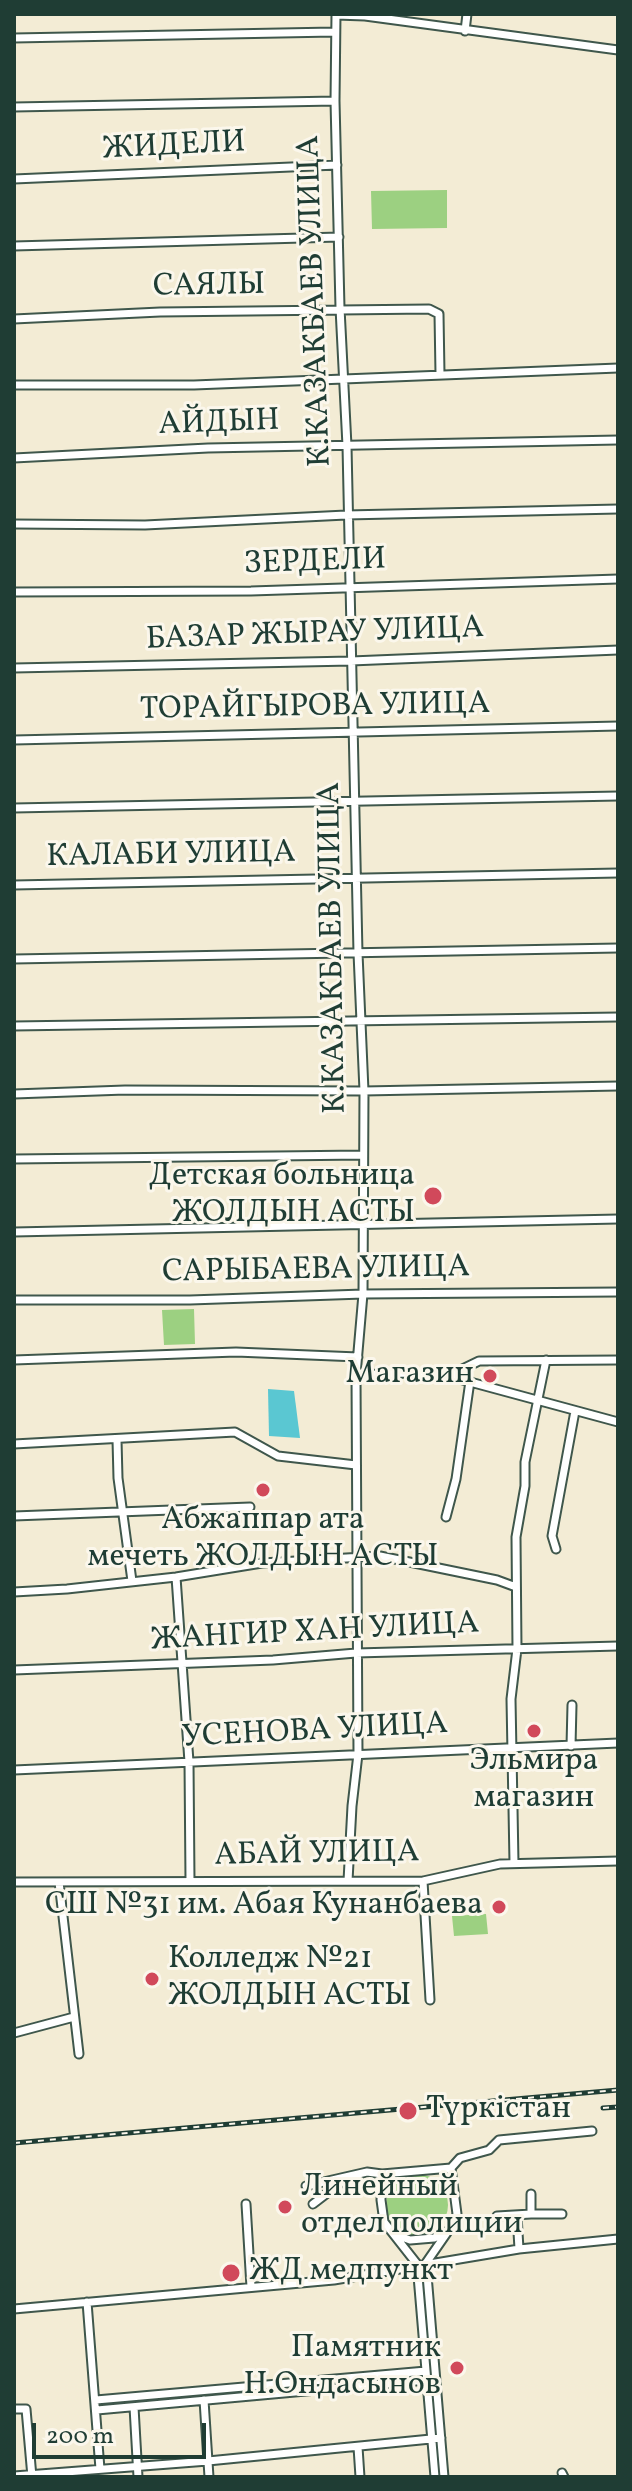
<!DOCTYPE html>
<html>
<head>
<meta charset="utf-8">
<style>
  body { margin:0 }
  #map { position:relative; width:632px; height:2491px; overflow:hidden; background:#f3ecd5; font-family:Vollkorn,serif }
  canvas { display:block }
  .frame { position:absolute; inset:0; border:16px solid #1f3d34; pointer-events:none }
  .scale { position:absolute; left:32px; top:2423px; width:174px; height:36px; box-sizing:border-box; border:4px solid #1f3d34; border-top:0; padding-left:10px; font-size:24px; line-height:28px; white-space:nowrap; color:#1f3d34; -webkit-text-stroke:6px #fbf7ec; paint-order:stroke }
</style>
</head>
<body>
<div id="map">
<canvas width="632" height="2491"></canvas>
<div class="frame"></div>
<div class="scale">200 m</div>
</div>
<script>
const context = document.querySelector('canvas').getContext('2d');
context.lineJoin = 'round';
function paint(path, color) { context.fillStyle = color; context.fill(path, 'evenodd'); }
const shape = rows => new Path2D(rows.map(r => 'M' + r).join(''));
function strokePath(path, color, width, dash) { context.strokeStyle = color; context.lineWidth = width; context.lineCap = dash ? 'butt' : 'round'; context.setLineDash(dash || []); context.stroke(path); }
function drawText(font, color, halo, rows, align = 'center') {
  context.font = font + ' Vollkorn,serif'; context.lineWidth = 6; context.setLineDash([]); context.textBaseline = 'middle'; context.strokeStyle = halo; context.fillStyle = color; for (const [text, x, y, turn = 0] of rows) {
    context.save(); context.translate(x, y); context.rotate((+turn || 0) * Math.PI / 180); context.textAlign = isNaN(turn) ? turn : align; if (halo) context.strokeText(text, 0, 0); context.fillText(text, 0, 0); context.restore();
  }
}
const green = shape([
  [447,190,447,228,372,229,371,191],
  [194,1309,195,1344,164,1345,162,1310],
  [486,1914,488,1934,454,1936,452,1916],
  '386 2205a31 31 0 1 1 62 0a31 31 0 1 1-62 0Z'
]);
const water = shape([
  [268,1389,294,1391,300,1438,269,1436]
]);
const minor = shape([
  [336,14,335,101,340,308,347,446,358,953,364,1091,363,1294,356,1375,358,1754,352,1806,348,1881],
  [336,15,365,16,618,50],
  [465,31,467,14],
  [14,38,334,32],
  [14,107,335,101],
  [14,179,337,165],
  [14,246,339,237],
  [14,319,160,312,429,309,439,314,440,374],
  [14,385,194,385,618,368],
  [14,458,208,448,618,440],
  [14,524,145,525,346,515,618,509],
  [14,592,251,591,618,579],
  [14,668,351,661,618,650],
  [14,740,618,726],
  [14,808,618,796],
  [14,885,618,873],
  [14,959,618,948],
  [14,1026,618,1017],
  [14,1094,125,1090,364,1091,618,1086],
  [14,1159,363,1155],
  [14,1232,618,1219],
  [14,1300,190,1300,363,1294,618,1292],
  [14,1360,236,1352,358,1357],
  [356,1375,406,1373,448,1376,618,1422],
  [448,1376,479,1361,618,1360],
  [117,1440,118,1478,132,1581],
  [14,1444,235,1432,278,1456,356,1465],
  [14,1516,250,1507],
  [446,1517,456,1479,470,1381],
  [556,1549,552,1536,575,1411],
  [176,1577,189,1762,190,1881],
  [14,1592,67,1589,176,1577,262,1563,380,1556,497,1580,516,1587],
  [14,1670,273,1660,356,1653,618,1646],
  [571,1746,572,1705],
  [14,1770,618,1743],
  [514,1863,511,1699,517,1649,516,1537,525,1486,525,1462,546,1360],
  [423,1881,430,2000],
  [14,1882,423,1881,500,1864,618,1861],
  [59,1882,79,2054],
  [14,2033,74,2017],
  [451,2168,460,2158,489,2150,499,2140,592,2131],
  [306,2186,367,2172,382,2174],
  [246,2204,251,2287],
  [313,2204,347,2178],
  [531,2214,562,2214],
  [517,2215,519,2249],
  [497,2216,531,2214,531,2194],
  [394,2234,410,2240,434,2238,447,2232],
  [426,2263,444,2477],
  [417,2264,384,2222,381,2200,382,2174,451,2168,457,2214,453,2224,426,2263],
  [417,2264,435,2477],
  [87,2302,100,2469],
  [14,2309,334,2280,519,2249,618,2239],
  [96,2400,426,2371],
  [204,2400,209,2477],
  [134,2407,138,2477],
  [14,2409,26,2409,32,2477],
  [97,2410,427,2380],
  [358,2447,360,2477],
  [562,2473,564,2477],
  [14,2476,208,2461,441,2438]
]);
const rail = shape([
  [603,2108,618,2107],
  [14,2143,618,2090]
]);
const markers = [
  [433,1196,10,"#d1495b"],
  [490,1376,8,"#d1495b"],
  [263,1490,8,"#d1495b"],
  [534,1731,8,"#d1495b"],
  [499,1907,8,"#d1495b"],
  [152,1979,8,"#d1495b"],
  [408,2111,10,"#d1495b"],
  [285,2207,8,"#d1495b"],
  [231,2273,10,"#d1495b"],
  [457,2368,8,"#d1495b"]
];
const streetNames = [
  ["ЖИДЕЛИ",174,148,-3],
  ["САЯЛЫ",209,288,-1],
  ["К.КАЗАКБАЕВ УЛИЦА",317,301,-92],
  ["АЙДЫН",219,425,-2],
  ["ЗЕРДЕЛИ",315,564,-2],
  ["БАЗАР ЖЫРАУ УЛИЦА",315,636,-2],
  ["ТОРАЙГЫРОВА УЛИЦА",315,709,-1],
  ["КАЛАБИ УЛИЦА",171,857,-1],
  ["К.КАЗАКБАЕВ УЛИЦА",335,948,-91],
  ["САРЫБАЕВА УЛИЦА",316,1272,-1],
  ["ЖАНГИР ХАН УЛИЦА",315,1634,-3],
  ["УСЕНОВА УЛИЦА",315,1733,-3],
  ["АБАЙ УЛИЦА",317,1856,-1]
];
const poiNames = [
  ["Детская больница",415,1178],
  ["ЖОЛДЫН АСТЫ",415,1215],
  ["Магазин",474,1376],
  ["Абжаппар ата",263,1522,"center"],
  ["мечеть ЖОЛДЫН АСТЫ",263,1559,"center"],
  ["Эльмира",534,1763,"center"],
  ["магазин",534,1800,"center"],
  ["СШ №31 им. Абая Кунанбаева",483,1907],
  ["Колледж №21",168,1961,"left"],
  ["ЖОЛДЫН АСТЫ",168,1998,"left"],
  ["Түркістан",426,2111,"left"],
  ["Линейный",301,2189,"left"],
  ["отдел полиции",301,2226,"left"],
  ["ЖД медпункт",249,2273,"left"],
  ["Памятник",441,2350],
  ["Н.Ондасынов",441,2387]
];
paint(green, '#9cd081');
paint(water, '#5ac7d2');
strokePath(minor, '#3f574c', 11);
strokePath(minor, '#fff', 7);
strokePath(rail, '#1f3d34', 5);
strokePath(rail, '#fbf7ec', 2, [6]);
for (const [x, y, r, color] of markers) { const dot = new Path2D(); dot.arc(x, y, r, 0, 2 * Math.PI); context.fillStyle = color; context.fill(dot); strokePath(dot, '#fbf7ec', 3); }
drawText('32px', '#1f3d34', '#fbf7ec', streetNames);
drawText('32px', '#1f3d34', '#fbf7ec', poiNames, 'right');
</script>
</body>
</html>
